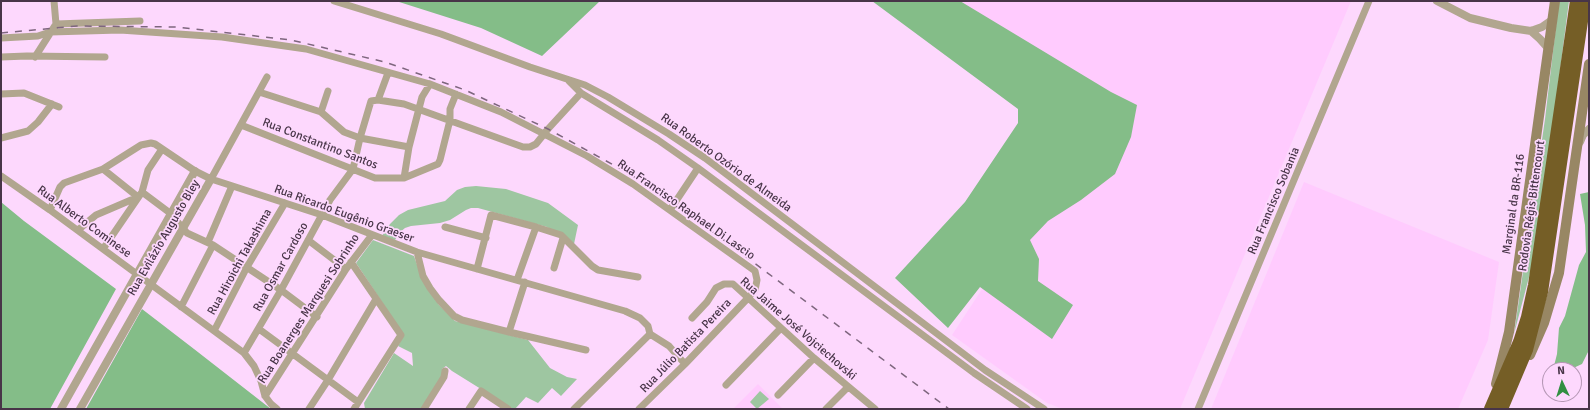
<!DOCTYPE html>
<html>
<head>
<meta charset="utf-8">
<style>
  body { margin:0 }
  #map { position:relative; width:1590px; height:410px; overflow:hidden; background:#fdd8fd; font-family:Signika,sans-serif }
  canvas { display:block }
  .frame { position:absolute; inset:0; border:2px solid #483548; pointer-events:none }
  .north { position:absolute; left:1542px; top:362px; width:40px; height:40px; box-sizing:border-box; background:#fdd8fd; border:1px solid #b597b5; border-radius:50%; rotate:356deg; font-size:11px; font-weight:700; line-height:16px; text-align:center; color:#483548 }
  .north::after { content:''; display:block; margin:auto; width:14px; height:18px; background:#328f42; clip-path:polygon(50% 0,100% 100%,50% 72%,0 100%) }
</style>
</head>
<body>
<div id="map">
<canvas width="1590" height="410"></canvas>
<div class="frame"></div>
<div class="north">N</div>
</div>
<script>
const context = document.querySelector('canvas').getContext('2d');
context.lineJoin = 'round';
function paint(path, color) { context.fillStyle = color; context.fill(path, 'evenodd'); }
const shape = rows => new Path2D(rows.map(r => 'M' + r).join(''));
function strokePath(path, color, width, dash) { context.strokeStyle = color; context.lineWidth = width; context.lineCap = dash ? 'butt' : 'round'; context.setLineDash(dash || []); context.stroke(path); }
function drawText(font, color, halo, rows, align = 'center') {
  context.font = font + ' Signika,sans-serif'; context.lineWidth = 3.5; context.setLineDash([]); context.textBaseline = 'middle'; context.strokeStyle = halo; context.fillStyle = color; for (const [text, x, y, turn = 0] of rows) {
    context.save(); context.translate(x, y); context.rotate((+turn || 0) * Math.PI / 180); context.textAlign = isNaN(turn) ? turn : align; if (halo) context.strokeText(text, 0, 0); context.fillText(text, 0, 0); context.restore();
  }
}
const built = shape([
  [937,1,1351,1,1180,409,1063,409,1047,403,952,335,1111,92],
  [1304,182,1499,262,1488,340,1458,409,1211,409],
  [758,384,783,409,733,409]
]);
const green = shape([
  [1559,1,1569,1,1550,148,1533,262,1514,334,1545,119],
  [476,186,506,189,548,203,578,225,574,244,547,227,478,208,471,208,466,210,450,220,440,223,411,226,405,228,399,233,395,240,382,236,390,224,399,215,408,210,445,201,457,190,465,187],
  [373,240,414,256,422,279,430,292,439,305,455,321,528,340,550,368,567,377,577,379,561,396,552,388,538,403,526,397,515,409,513,409,452,371,446,366,442,369,442,376,421,409,365,409,364,403,394,353,413,366,412,353,398,346,404,335,356,263],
  [760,391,769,399,757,409,750,402]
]);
const forest = shape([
  [396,1,600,1,542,56,481,28],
  [872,1,960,1,1111,92,1137,105,1131,137,1115,174,1081,200,1048,221,1030,240,1039,259,1038,281,1073,305,1052,339,980,287,948,328,895,278,965,202,1018,123,1018,109],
  [1589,192,1589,350,1582,364,1569,370,1553,370,1557,354,1559,328,1565,316,1579,265,1586,252,1585,225,1580,194],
  [1,202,24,221,116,289,50,409,1,409],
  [142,309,194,349,271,409,86,409]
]);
const minor = shape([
  [334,1,441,34,530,67,585,85,608,97,669,134,705,158,985,370,1044,409],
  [56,24,140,21],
  [1,38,38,36,50,32,120,30,222,37,306,49,430,84,501,112,587,156,633,184,755,271,757,280,755,290,748,298,685,364,639,409],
  [1,57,27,56,105,57],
  [35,57,56,24,54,1],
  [569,81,581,93,658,140,698,168,974,373,1027,409],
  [259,92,321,112,344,132,360,138,409,147],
  [1,94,24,93,59,107],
  [378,100,388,73],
  [321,112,328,91],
  [241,125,375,178,404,178,438,164,440,160,450,120,450,109,456,94],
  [1,138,28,131,38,122,52,104],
  [1,176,50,210,244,353,254,366,261,381,265,396,271,404,277,409],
  [404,178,409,147,422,97,430,84],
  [211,179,267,77],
  [142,192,170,213,187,233,213,245,281,290,317,317],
  [50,210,60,187,64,183,103,169,141,145,151,143,155,144,195,171,211,179,322,215,417,252,625,311,640,318,648,326,650,334],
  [670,210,698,168],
  [445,227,486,238],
  [78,230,96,215,138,197,103,169],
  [308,240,346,269],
  [208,242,232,186],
  [103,249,142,192,148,170,162,149],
  [417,252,423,276,430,288,439,300,454,316,462,320,509,332,586,350],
  [351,262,401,335,354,409],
  [554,268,563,238],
  [477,269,491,215,536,227,561,235,592,266,598,270,638,277],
  [517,280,536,227],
  [181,307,213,245],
  [692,318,707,302,716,288,724,284,733,284,814,358,875,409],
  [259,329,358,402],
  [214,331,247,267,285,203],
  [509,332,525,282],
  [650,334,669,346,685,364],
  [244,353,281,290,330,200,353,169,360,138,371,101,378,100,404,104,523,147,530,147,536,144,548,129,581,93],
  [726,385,781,328],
  [778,395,814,358],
  [265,396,346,269,372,235],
  [309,409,328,380,376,299],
  [424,409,444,377,445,371],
  [469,409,481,391,508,409],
  [574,409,650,334],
  [826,409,848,387],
  [1198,409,1369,1]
]);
const tertiary = shape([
  [1437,1,1470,18,1511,28,1531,31,1542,27,1552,20],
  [1531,31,1540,39,1548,48],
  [1580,142,1583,135,1589,129],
  [61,409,195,171],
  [80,409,211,179]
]);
const secondary = shape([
  [1530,355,1544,323,1559,273,1589,64],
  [1496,384,1509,332,1555,1]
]);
const motorway = shape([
  [1490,409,1519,342,1527,317,1534,285,1576,1],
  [1502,409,1527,350,1542,292,1585,1]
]);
const rail = shape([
  [1,33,77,26,176,27,291,40,385,62,465,90,548,129,630,174,717,235,949,409]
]);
const streetNames = [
  ["Rua Constantino Santos",320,144,21],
  ["Rua Roberto Ozório de Almeida",726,163,36],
  ["Rua Francisco Sobania",1274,201,-67],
  ["Marginal da BR-116",1514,204,-82],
  ["Rodovia Régis Bittencourt",1532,206,-82],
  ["Rua Francisco Raphael Di Lascio",686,210,35],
  ["Rua Ricardo Eugênio Graeser",344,214,20],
  ["Rua Alberto Cominese",84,222,36],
  ["Rua Evilázio Augusto Bley",164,238,-60],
  ["Rua Hiroichi Takashima",240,262,-61],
  ["Rua Osmar Cardoso",281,267,-61],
  ["Rua Boanerges Marquesi Sobrinho",309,309,-57],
  ["Rua Jaime José Vojciechovski",798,329,41],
  ["Rua Júlio Batista Pereira",686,346,-46]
];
paint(built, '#ffcbfe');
paint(green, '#9ec6a1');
paint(forest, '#84bd88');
strokePath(minor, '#b1a68f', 7);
strokePath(tertiary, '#b1a68f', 8);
strokePath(secondary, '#988764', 10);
strokePath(motorway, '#755e26', 12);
strokePath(rail, '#7e667e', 1.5, [7, 7]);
drawText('12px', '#483548', '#fdd8fd', streetNames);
</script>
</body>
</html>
